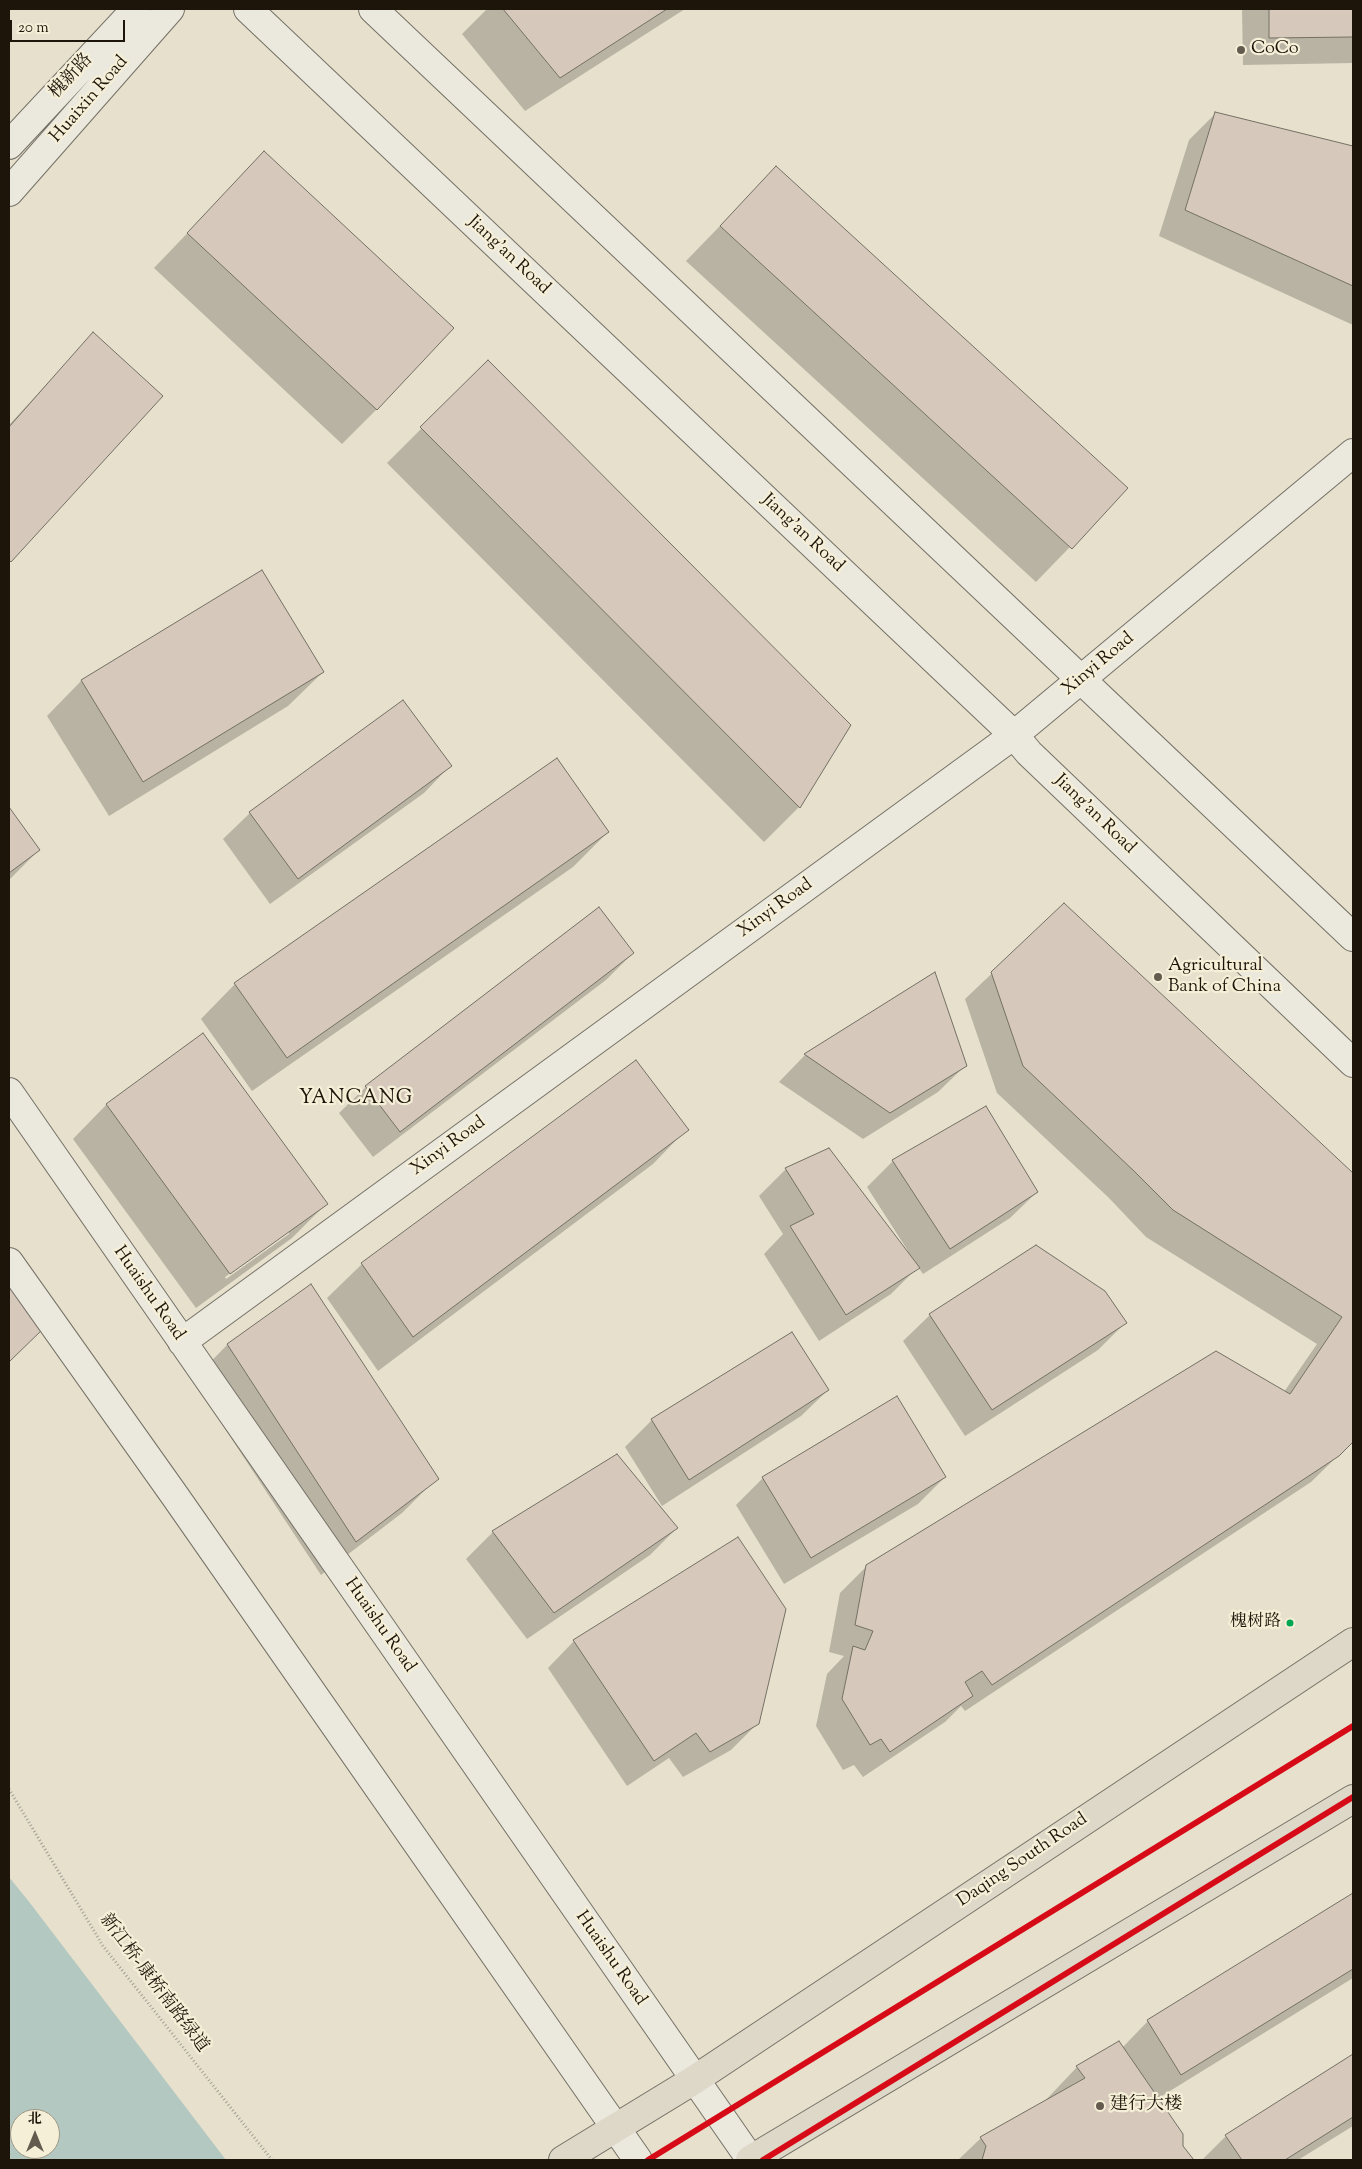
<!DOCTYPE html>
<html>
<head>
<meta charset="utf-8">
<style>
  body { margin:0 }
  #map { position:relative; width:1362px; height:2169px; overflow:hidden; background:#e6e0cc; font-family:"Sorts Mill Goudy","Noto Serif SC",serif }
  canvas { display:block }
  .frame { position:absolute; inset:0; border:10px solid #1d140a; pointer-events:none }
  .north { position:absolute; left:10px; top:2109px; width:50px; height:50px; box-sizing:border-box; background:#f6efd7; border:1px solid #9f9785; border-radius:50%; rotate:0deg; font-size:14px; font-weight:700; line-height:20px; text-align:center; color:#1d140a }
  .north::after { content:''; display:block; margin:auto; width:18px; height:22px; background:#635b4e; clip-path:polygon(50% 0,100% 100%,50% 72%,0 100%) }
  .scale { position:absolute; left:10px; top:20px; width:115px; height:22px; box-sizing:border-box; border:2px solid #1d140a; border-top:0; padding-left:6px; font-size:15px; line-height:18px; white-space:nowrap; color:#1d140a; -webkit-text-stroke:4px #f6efd7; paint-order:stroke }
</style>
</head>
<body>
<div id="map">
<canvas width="1362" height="2169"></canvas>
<div class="frame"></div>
<div class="north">北</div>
<div class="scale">20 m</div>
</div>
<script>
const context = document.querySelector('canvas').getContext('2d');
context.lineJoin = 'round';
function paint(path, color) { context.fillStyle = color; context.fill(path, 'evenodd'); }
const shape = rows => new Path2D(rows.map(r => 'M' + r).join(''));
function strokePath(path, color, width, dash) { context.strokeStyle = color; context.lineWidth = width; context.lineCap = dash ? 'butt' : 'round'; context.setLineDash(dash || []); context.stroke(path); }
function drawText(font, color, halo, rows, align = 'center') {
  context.font = font + ' "Sorts Mill Goudy","Noto Serif SC",serif'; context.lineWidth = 4.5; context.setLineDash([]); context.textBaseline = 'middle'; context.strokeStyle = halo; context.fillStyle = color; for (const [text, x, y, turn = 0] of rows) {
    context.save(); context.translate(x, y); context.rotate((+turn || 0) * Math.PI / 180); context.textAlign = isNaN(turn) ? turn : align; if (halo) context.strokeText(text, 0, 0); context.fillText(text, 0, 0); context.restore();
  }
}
const water = shape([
  [9,1877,30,1903,226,2160,9,2160],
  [20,2119,50,2119,50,2149,20,2149]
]);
const shadow = shape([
  [487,9,685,9,525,111,462,34],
  [1242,9,1353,9,1353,63,1243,65],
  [1216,113,1353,148,1353,325,1159,236,1189,140],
  [264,153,377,409,342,444,154,268],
  [776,168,1126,489,1036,582,686,261],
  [93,334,161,396,9,562,9,425],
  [488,362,850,725,799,807,764,842,387,463],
  [261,572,323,672,288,706,109,816,47,716,81,681],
  [403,702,450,766,424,793,270,904,223,839,250,813],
  [9,809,39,850,9,880],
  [608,832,573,867,252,1091,201,1019,235,984],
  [1064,905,1353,1175,1353,1441,1311,1482,965,1711,961,1706,945,1722,863,1777,854,1765,843,1770,816,1726,827,1674,844,1656,829,1652,840,1593,867,1566,1284,1392,1317,1344,1146,1237,1109,1198,997,1093,965,999],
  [633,953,606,980,373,1157,339,1113,366,1087],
  [934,974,965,1066,938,1092,863,1139,779,1082,805,1055],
  [107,1104,326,1204,292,1238,196,1308,73,1139],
  [289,1230,289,1234,226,1279,225,1277],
  [687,1129,653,1164,378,1371,327,1298,362,1264],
  [893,1161,1037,1192,1010,1218,923,1274,918,1267,891,1294,819,1341,764,1254,783,1234,759,1196,786,1169,906,1253,908,1251,867,1187],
  [311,1286,437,1478,402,1513,321,1575,193,1380,227,1345],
  [9,1289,45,1326,9,1362],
  [930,1315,1125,1323,1098,1350,965,1436,903,1341],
  [792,1334,828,1390,801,1416,662,1506,625,1447,652,1420],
  [617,1456,677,1528,650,1555,527,1639,466,1559,493,1532],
  [945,1477,918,1504,784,1584,736,1505,763,1478],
  [574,1641,758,1723,731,1750,683,1777,669,1758,627,1786,548,1668],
  [1353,1895,1353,1978,1157,2099,1182,2147,1192,2160,958,2160,981,2138,1043,2103,1077,2067,1118,2043,1122,2048,1148,2021],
  [1353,2056,1353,2126,1298,2160,1202,2160,1226,2136]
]);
const building = shape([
  [503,9,667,9,560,78,503,9],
  [1269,9,1353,9,1353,37,1269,38,1269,9],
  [1215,112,1353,146,1353,286,1185,210,1215,112],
  [264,151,454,328,377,410,187,233,264,151],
  [776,166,1128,488,1072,549,720,226,776,166],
  [93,332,163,396,11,562,9,560,9,427,93,332],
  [488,360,851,725,800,808,420,427,488,360],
  [262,570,324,672,143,782,81,680,262,570],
  [403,700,452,766,298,879,249,812,403,700],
  [557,758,609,832,287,1058,234,983,557,758],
  [9,807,40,850,9,873,9,807],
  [1064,903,1353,1173,1353,1442,1339,1456,992,1685,982,1671,965,1682,973,1696,890,1752,881,1739,870,1745,842,1699,853,1646,865,1650,873,1631,855,1625,866,1565,1216,1351,1290,1394,1342,1317,1173,1210,1135,1172,1023,1066,991,972,1064,903],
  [599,907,634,953,400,1132,365,1086,599,907],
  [935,972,967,1066,890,1113,804,1054,935,972],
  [203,1033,328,1204,230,1274,106,1104,203,1033],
  [636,1060,689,1130,413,1337,361,1263,636,1060],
  [986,1106,1038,1192,950,1249,892,1160,986,1106],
  [829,1148,920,1268,846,1315,790,1226,814,1214,785,1168,829,1148],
  [1036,1245,1105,1291,1127,1323,992,1410,929,1314,1036,1245],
  [311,1284,439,1479,356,1542,227,1344,311,1284],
  [9,1287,46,1326,9,1362,9,1287],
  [792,1332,829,1390,689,1480,651,1419,792,1332],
  [897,1396,946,1477,811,1558,762,1477,897,1396],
  [617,1454,678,1528,554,1613,492,1531,617,1454],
  [738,1537,786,1609,759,1724,710,1752,696,1733,654,1761,573,1640,738,1537],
  [1353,1893,1353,1969,1181,2075,1147,2020,1353,1893],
  [1119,2041,1183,2134,1183,2146,1194,2160,982,2160,986,2146,980,2137,1085,2078,1076,2066,1119,2041],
  [1353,2054,1353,2117,1285,2160,1242,2160,1225,2135,1353,2054]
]);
const path = shape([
  [9,1789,103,1946,272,2160]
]);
const secondary = shape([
  [248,9,1014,735,1029,753,1353,1063],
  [373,9,1353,937],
  [9,145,136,9],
  [9,192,170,9],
  [9,1092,751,2160],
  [9,1262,175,1496,638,2160],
  [182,1342,1014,735,1353,453]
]);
const primary = shape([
  [563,2160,694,2080,1353,1642],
  [750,2160,1353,1799]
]);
const metro1 = shape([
  [648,2160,1353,1726],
  [763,2160,1353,1797]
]);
const markers = [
  [1241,50,5,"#635b4e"],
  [1158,977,5,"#635b4e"],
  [1290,1623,4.5,"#00a651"],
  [1100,2106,5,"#635b4e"]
];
const busNames = [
  ["槐树路",1281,1623]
];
const poiNames = [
  ["CoCo",1251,50],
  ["Agricultural",1168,967],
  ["Bank of China",1168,988],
  ["建行大楼",1110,2106]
];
const streetNames = [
  ["槐新路",72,77,-47],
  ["Huaixin Road",90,100,-49],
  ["Jiang'an Road",508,256,43],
  ["Jiang'an Road",802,534,43],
  ["Xinyi Road",1099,665,-40],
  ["Jiang'an Road",1094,815,44],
  ["Xinyi Road",776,909,-36],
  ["Xinyi Road",449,1147,-36],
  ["Huaishu Road",148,1294,55],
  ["Huaishu Road",379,1626,55],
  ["Daqing South Road",1023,1861,-34],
  ["Huaishu Road",610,1959,55],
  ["新江桥-康桥南路绿道",153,1984,53]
];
const quarterNames = [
  ["YANCANG",356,1100]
];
paint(water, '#b4c8c2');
paint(shadow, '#0003');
paint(building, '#d6c8bb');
strokePath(building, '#747065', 1);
strokePath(secondary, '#747065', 30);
strokePath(primary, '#747065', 30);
strokePath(path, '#a39f96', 3, [1, 2.5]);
strokePath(secondary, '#ebe8de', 28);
strokePath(primary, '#ded8c9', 28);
strokePath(metro1, '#d60b17', 6);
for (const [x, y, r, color] of markers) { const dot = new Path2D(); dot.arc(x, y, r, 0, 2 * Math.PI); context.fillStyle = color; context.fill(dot); strokePath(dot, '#f6efd7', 2); }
drawText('17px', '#1d140a', '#f6efd7', busNames, 'right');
drawText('18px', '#1d140a', '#f6efd7', poiNames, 'left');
drawText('18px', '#1d140a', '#f6efd7', streetNames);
context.letterSpacing = '1px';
drawText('20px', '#1d140a', '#f6efd7', quarterNames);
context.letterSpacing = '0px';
</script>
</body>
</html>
